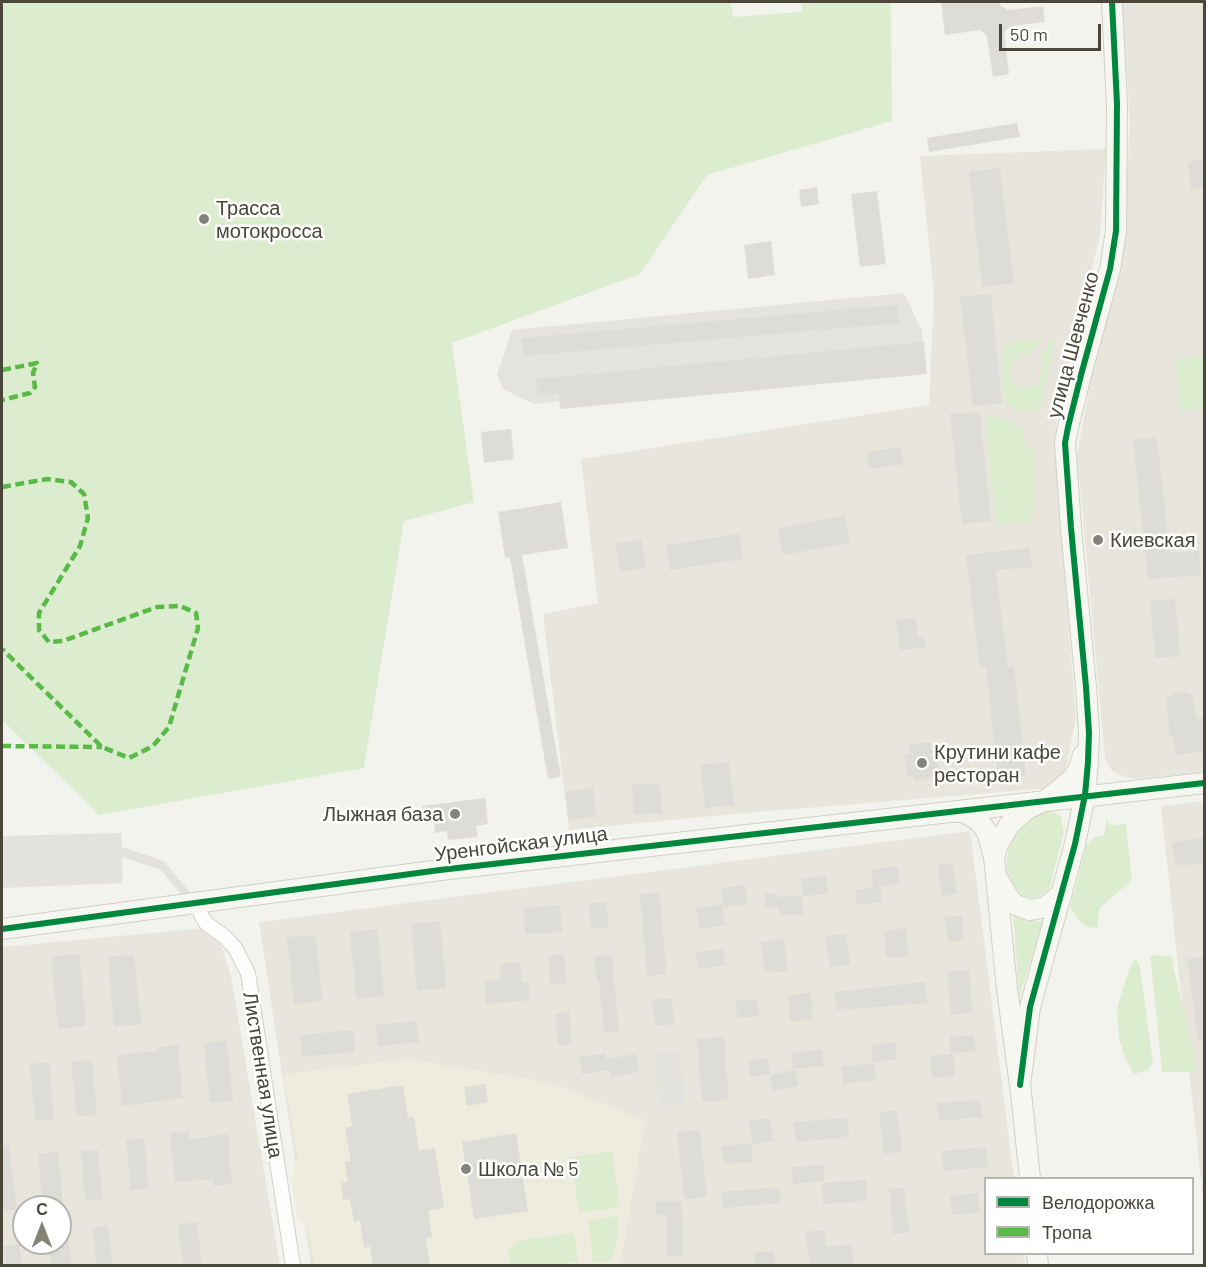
<!DOCTYPE html>
<html>
<head>
<meta charset="utf-8">
<style>
  body { margin:0 }
  #map { position:relative; width:1206px; height:1267px; overflow:hidden; background:#f3f3ee; font-family:Barlow,sans-serif }
  canvas { display:block }
  .frame { position:absolute; inset:0; border:3px solid #4a4639; pointer-events:none }
  .legend { position:absolute; left:984px; top:1177px; width:210px; height:78px; box-sizing:border-box; background:#fff; border:2px solid #b7b5b0; margin:0; padding:8px 10px; list-style:none; font-size:18px; color:#4a4639 }
  .legend li { display:flex; align-items:center; gap:12px; height:30px }
  .legend b { width:30px; border:2px solid #b7b5b0 }
  .north { position:absolute; left:12px; top:1195px; width:60px; height:60px; box-sizing:border-box; background:#fff; border:2px solid #b7b5b0; border-radius:50%; rotate:0deg; font-size:16px; font-weight:700; line-height:24px; text-align:center; color:#4a4639 }
  .north::after { content:''; display:block; margin:auto; width:21px; height:27px; background:#858378; clip-path:polygon(50% 0,100% 100%,50% 72%,0 100%) }
  .scale { position:absolute; left:999px; top:24px; width:102px; height:27px; box-sizing:border-box; border:3px solid #4a4639; border-top:0; padding-left:8px; font-size:18px; line-height:21px; white-space:nowrap; color:#4a4639; -webkit-text-stroke:4px #fff; paint-order:stroke }
</style>
</head>
<body>
<div id="map">
<canvas width="1206" height="1267"></canvas>
<div class="frame"></div>
<ul class="legend">
<li><b style="height:8px;background:#00873e"></b>Велодорожка</li>
<li><b style="height:8px;background:#58b947"></b>Тропа</li>
</ul>
<div class="north">С</div>
<div class="scale">50 m</div>
</div>
<script>
const context = document.querySelector('canvas').getContext('2d');
context.lineJoin = 'round';
function paint(path, color) { context.fillStyle = color; context.fill(path, 'evenodd'); }
const shape = rows => new Path2D(rows.map(r => 'M' + r).join(''));
function strokePath(path, color, width, dash) { context.strokeStyle = color; context.lineWidth = width; context.lineCap = dash ? 'butt' : 'round'; context.setLineDash(dash || []); context.stroke(path); }
function drawText(font, color, halo, rows, align = 'center') {
  context.font = font + ' Barlow,sans-serif'; context.lineWidth = 5; context.setLineDash([]); context.textBaseline = 'middle'; context.strokeStyle = halo; context.fillStyle = color; for (const [text, x, y, turn = 0] of rows) {
    context.save(); context.translate(x, y); context.rotate((+turn || 0) * Math.PI / 180); context.textAlign = isNaN(turn) ? turn : align; if (halo) context.strokeText(text, 0, 0); context.fillText(text, 0, 0); context.restore();
  }
}
const residential = shape([
  [1122,2,1204,2,1204,772,1136,779,1123,777,1111,770,1105,757,1077,455,1092,372,1114,290,1124,235,1130,122],
  [1106,149,1100,235,1057,417,1054,442,1076,717,1066,769,1049,788,733,814,569,830,543,614,598,603,581,459,929,405,934,293,920,156],
  [1204,801,1204,1209,1161,806],
  [970,831,1014,1178,986,1178,986,1254,1023,1254,1025,1265,311,1265,259,922],
  [215,927,231,976,280,1265,2,1266,2,947],
  [24,1207,60,1207,60,1243,24,1243]
]);
const industrial = shape([
  [904,293,922,331,924,366,533,404,503,389,497,374,512,330]
]);
const education = shape([
  [410,1059,550,1083,645,1120,620,1265,315,1265,309,1233,297,1217,291,1179,298,1160,283,1074]
]);
const green = shape([
  [2,2,731,2,733,17,802,12,801,2,891,2,892,121,707,175,640,274,452,343,474,502,404,521,364,768,99,815,2,720],
  [1055,337,1042,402,1037,410,1013,409,1005,400,1001,359,1003,346,1020,340,1042,338,1032,353,1019,354,1014,361,1010,377,1014,384,1020,388,1034,386,1040,378,1044,367,1039,357],
  [1204,355,1204,408,1181,411,1175,359],
  [985,415,998,417,1023,428,1023,443,1035,451,1032,522,996,523],
  [1038,811,1051,811,1061,816,1064,832,1049,890,1036,898,1024,897,1008,879,1006,860,1011,842,1023,823],
  [1107,817,1109,825,1126,824,1132,880,1100,908,1097,928,1087,927,1079,921,1070,907,1087,844,1095,837,1104,835],
  [1013,913,1026,919,1043,922,1019,997],
  [1150,955,1171,956,1198,1072,1162,1072],
  [1136,958,1140,967,1153,1063,1148,1070,1134,1074,1126,1060,1119,1039,1117,1009,1130,966],
  [612,1151,620,1207,579,1213,571,1157],
  [618,1216,619,1223,613,1260,593,1263,588,1221],
  [574,1233,578,1261,554,1266,511,1265,509,1261,508,1251,517,1241]
]);
const parking = shape([
  [121,833,122,847,164,861,198,902,189,904,161,870,122,857,123,883,2,888,2,836],
  [680,1050,684,1104,659,1106,655,1052]
]);
const building = shape([
  [941,2,1000,2,1000,5,1008,10,1043,6,1045,22,1010,26,1004,33,1009,74,993,77,987,36,980,30,945,35],
  [1017,123,1020,137,929,152,927,138],
  [1204,159,1204,187,1191,189,1188,162],
  [1000,168,1014,283,982,287,969,172],
  [817,187,819,204,801,207,799,190],
  [877,191,886,264,860,267,851,194],
  [771,241,775,275,748,279,744,245],
  [991,294,1002,403,973,406,960,297],
  [898,305,899,323,524,356,522,338],
  [924,342,927,374,560,409,559,393,538,395,536,379],
  [980,412,991,521,962,524,950,414],
  [511,429,514,459,484,463,481,432],
  [1157,437,1170,553,1199,551,1201,575,1148,579,1133,440],
  [901,447,904,464,869,469,867,452],
  [561,502,568,548,522,555,561,777,548,779,510,557,505,558,498,512],
  [845,516,850,543,783,555,778,528],
  [739,534,743,559,670,570,666,545],
  [641,540,646,567,620,572,615,544],
  [1030,548,1032,567,996,570,1008,667,1014,667,1026,775,998,778,986,667,980,668,966,555],
  [1175,599,1180,656,1155,658,1150,601],
  [916,618,918,637,924,636,926,647,900,650,896,620],
  [1182,691,1193,695,1196,719,1204,718,1204,751,1175,755,1173,737,1170,737,1166,699,1176,692],
  [930,742,931,750,936,749,940,770,933,772,934,778,914,781,913,775,907,776,904,755,910,754,909,745],
  [729,762,734,805,705,808,700,765],
  [660,783,662,813,634,815,632,785],
  [593,788,596,817,569,820,565,792],
  [485,798,488,824,476,826,478,837,448,840,447,831,435,833,434,823,425,824,422,806],
  [1204,838,1204,863,1175,866,1172,842],
  [953,863,957,894,942,896,938,865],
  [898,866,900,883,873,888,871,870],
  [826,876,828,894,803,896,801,878],
  [745,885,747,904,723,907,721,888],
  [880,887,882,902,857,905,855,890],
  [659,893,667,974,647,976,640,894],
  [765,894,777,894,777,897,802,896,803,914,779,915,778,908,765,908],
  [606,902,609,927,591,929,589,903],
  [722,904,725,925,699,929,696,908],
  [560,905,562,932,525,934,523,908],
  [962,916,964,940,948,942,945,917],
  [440,921,446,988,417,991,411,924],
  [906,928,909,956,886,958,884,931],
  [378,929,384,996,356,999,350,932],
  [846,934,850,964,830,967,825,936],
  [316,935,322,1001,294,1004,287,937],
  [784,939,787,971,765,973,761,942],
  [723,949,725,965,698,969,696,952],
  [79,954,86,1026,58,1029,51,957],
  [564,954,567,983,551,985,548,956],
  [612,954,619,1031,604,1032,599,981,597,982,594,957],
  [134,955,141,1024,114,1027,108,957],
  [1204,957,1204,1039,1198,1040,1187,959],
  [520,962,522,982,528,982,530,1000,486,1004,484,981,501,980,500,964],
  [969,970,973,1013,951,1015,947,972],
  [925,982,927,1003,837,1010,835,992],
  [811,993,813,1020,790,1021,788,995],
  [672,998,674,1024,655,1026,652,1000],
  [758,999,759,1016,737,1018,736,1001],
  [569,1012,572,1044,558,1046,555,1014],
  [416,1021,419,1042,378,1046,376,1025],
  [353,1030,355,1052,302,1057,300,1035],
  [974,1035,975,1051,951,1053,950,1037],
  [724,1037,729,1100,702,1102,697,1039],
  [227,1040,233,1101,210,1103,204,1043],
  [895,1042,897,1059,873,1062,871,1045],
  [178,1045,183,1098,122,1106,117,1055,159,1051,158,1047],
  [822,1049,824,1066,793,1069,791,1053],
  [606,1053,606,1059,636,1054,639,1072,611,1077,610,1070,582,1074,579,1057],
  [953,1054,955,1076,932,1078,930,1056],
  [768,1058,771,1074,750,1077,748,1061],
  [92,1060,97,1115,77,1116,71,1062],
  [49,1062,54,1119,35,1121,30,1064],
  [874,1063,876,1080,843,1084,841,1067],
  [795,1070,798,1086,773,1091,770,1075],
  [485,1084,488,1102,467,1106,464,1087],
  [403,1085,408,1118,414,1117,419,1150,435,1148,444,1208,428,1211,432,1237,426,1238,430,1266,373,1266,370,1246,364,1248,360,1221,354,1222,350,1199,343,1200,341,1183,348,1182,345,1162,351,1161,345,1128,352,1126,347,1094],
  [980,1100,982,1117,938,1121,937,1103],
  [897,1110,902,1151,884,1154,879,1113],
  [770,1118,773,1141,752,1144,749,1121],
  [847,1118,849,1137,796,1142,794,1122],
  [700,1130,707,1197,684,1199,677,1132],
  [189,1132,190,1139,228,1134,232,1184,214,1186,213,1179,175,1182,170,1133],
  [516,1133,528,1211,474,1219,462,1142],
  [144,1138,149,1188,131,1190,126,1140],
  [751,1143,753,1162,724,1164,722,1146],
  [2,1145,9,1145,17,1209,2,1211],
  [986,1147,988,1167,944,1171,942,1151],
  [98,1150,103,1199,85,1201,81,1151],
  [58,1152,63,1207,43,1207,38,1154],
  [823,1165,824,1181,793,1184,792,1167],
  [866,1180,867,1201,823,1204,822,1183],
  [779,1187,781,1203,723,1208,721,1192],
  [904,1188,909,1232,893,1234,889,1189],
  [978,1193,980,1213,952,1215,950,1196],
  [656,1201,682,1201,683,1256,667,1257,666,1215,656,1215],
  [197,1222,202,1266,183,1266,178,1225],
  [108,1225,113,1266,97,1266,92,1228],
  [824,1230,826,1247,851,1244,853,1263,810,1266,806,1232],
  [49,1243,69,1243,72,1266,52,1266],
  [19,1244,22,1266,6,1266,3,1246],
  [774,1251,776,1266,756,1266,754,1253]
]);
const street = shape([
  [198,902,201,915,206,923,225,937,235,948,248,973,293,1266]
]);
const secondary = shape([
  [956,812,963,812,976,819,983,826,988,835,994,857],
  [997,878,1009,898,1016,905,1030,910,1046,907,1062,893],
  [2,929,440,870,1204,783],
  [1020,1085,1030,1007,1075,844,1085,795,1088,762,1089,733,1086,687,1071,528,1065,443,1068,427,1081,375,1110,269,1116,231,1117,104,1112,2],
  [1030,1178,1021,1093,1007,989,994,857,997,846,1009,825,1027,809,1046,800,1071,780,1078,771,1083,755],
  [1037,1254,1038,1266]
]);
const quiet = shape([
  [2,370,37,363,33,373,35,387,30,393,2,400],
  [2,487,47,479,71,482,84,494,88,518,80,546,39,613,39,630,49,642,63,641,157,607,180,606,196,613,198,628,169,727,153,746,129,758,102,747,2,649],
  [2,746,102,747]
]);
const cycleway = shape([
  [2,929,440,870,1204,783],
  [1020,1085,1030,1007,1075,844,1085,795,1088,762,1089,733,1086,687,1071,528,1065,443,1068,427,1081,375,1110,269,1116,231,1117,104,1112,2]
]);
const markers = [
  [204,219,6,"#858378"],
  [1098,540,6,"#858378"],
  [922,763,6,"#858378"],
  [455,814,6,"#858378"],
  [466,1169,6,"#858378"]
];
const poiNames = [
  ["Трасса",216,208],
  ["мотокросса",216,231],
  ["Киевская",1110,540],
  ["Крутини кафе",934,752],
  ["ресторан",934,775],
  ["Лыжная база",443,814,"right"],
  ["Школа № 5",478,1169]
];
const streetNames = [
  ["улица Шевченко",1073,345,-75],
  ["Уренгойская улица",521,844,-7],
  ["Лиственная улица",263,1075,81]
];
paint(residential, '#e7e5dc');
paint(industrial, '#e5e3de');
paint(education, '#edecde');
paint(green, '#dcedcf');
paint(parking, '#e3e2de');
paint(building, '#dddcd6');
strokePath(street, '#d1d0cb', 16);
strokePath(secondary, '#d2d0c5', 22);
strokePath(street, '#fdfdfc', 14);
strokePath(secondary, '#f7f7f1', 20);
strokePath(quiet, '#58b947', 4.5, [9, 4.5]);
strokePath(cycleway, '#00873e', 6);
for (const [x, y, r, color] of markers) { const dot = new Path2D(); dot.arc(x, y, r, 0, 2 * Math.PI); context.fillStyle = color; context.fill(dot); strokePath(dot, '#fff', 2); }
drawText('20px', '#4a4639', '#fff', poiNames, 'left');
drawText('20px', '#4a4639', '#fff', streetNames);
</script>
</body>
</html>
